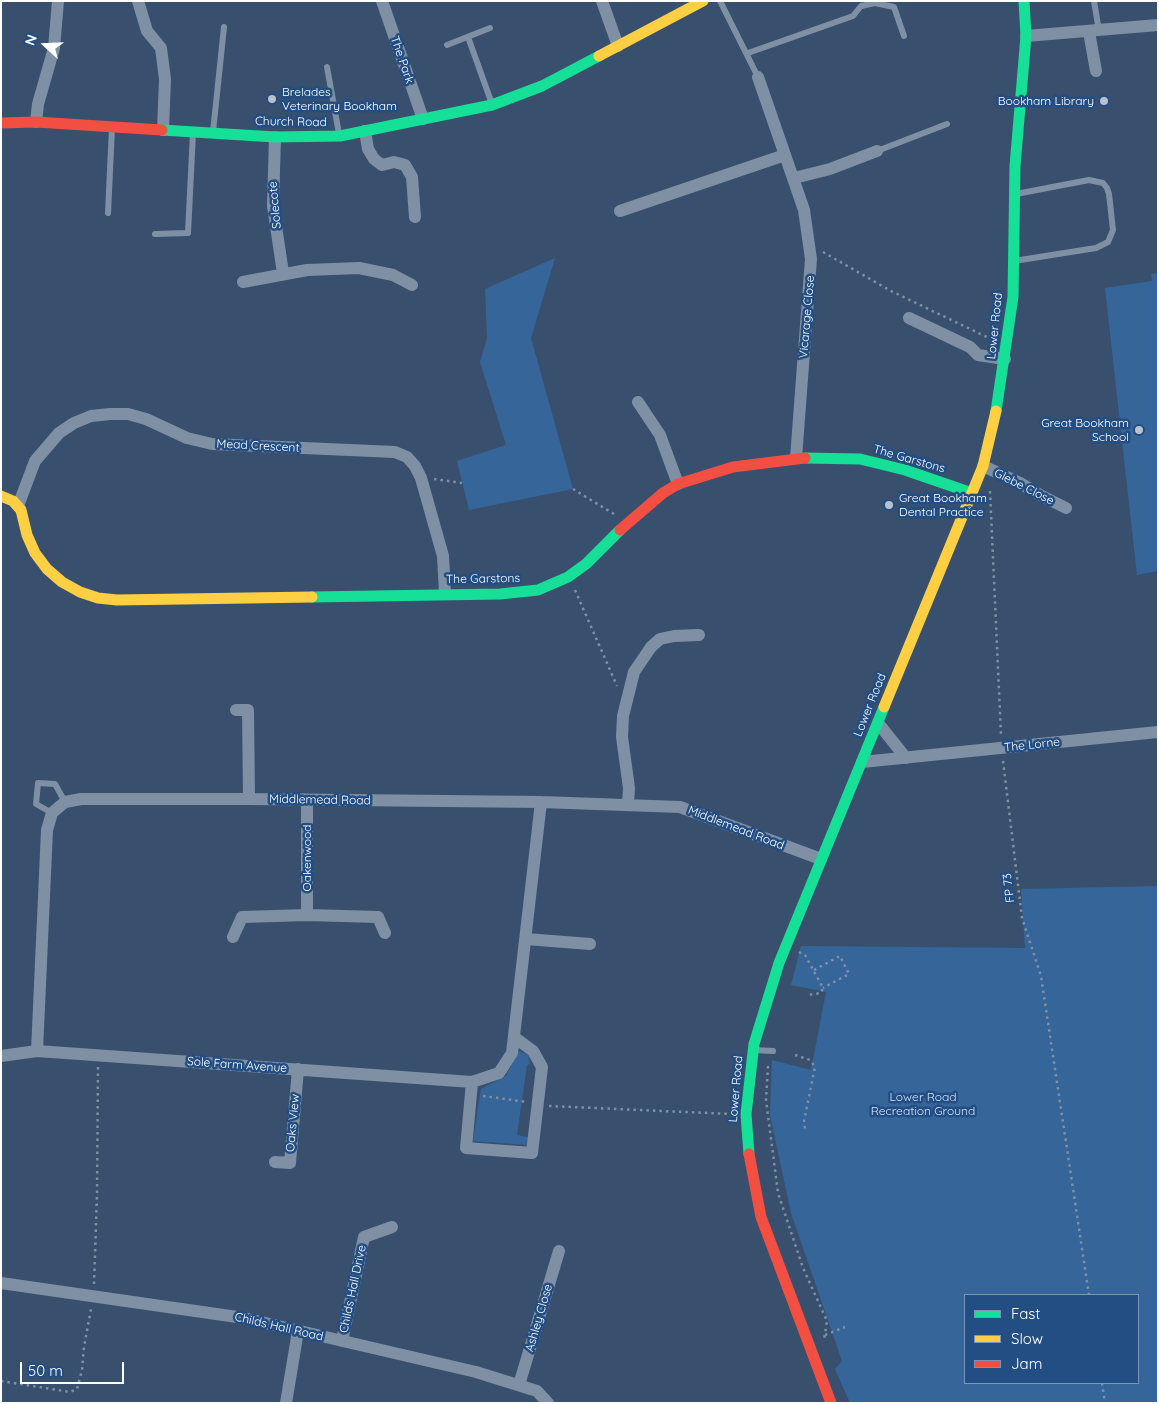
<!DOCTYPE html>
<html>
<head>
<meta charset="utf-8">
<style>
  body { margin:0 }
  #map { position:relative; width:1159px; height:1404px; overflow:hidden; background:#38506e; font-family:Quicksand,sans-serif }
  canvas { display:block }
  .frame { position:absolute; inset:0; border:2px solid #fff; pointer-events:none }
  .legend { position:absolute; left:964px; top:1294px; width:175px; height:90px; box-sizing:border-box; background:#224e84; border:1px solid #7a95b5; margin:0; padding:6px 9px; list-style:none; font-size:15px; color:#fff }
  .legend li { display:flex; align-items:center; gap:10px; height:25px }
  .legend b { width:25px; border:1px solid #7a95b5 }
  .north { position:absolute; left:20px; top:20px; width:50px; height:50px; -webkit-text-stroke:4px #224e84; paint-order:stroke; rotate:290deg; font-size:14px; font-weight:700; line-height:20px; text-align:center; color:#fff }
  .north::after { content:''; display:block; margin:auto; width:18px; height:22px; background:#fff; clip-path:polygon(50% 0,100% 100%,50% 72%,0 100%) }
  .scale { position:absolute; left:20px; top:1362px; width:104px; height:22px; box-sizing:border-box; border:2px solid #fff; border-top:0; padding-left:6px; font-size:15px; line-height:18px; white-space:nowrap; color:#fff; -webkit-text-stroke:4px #224e84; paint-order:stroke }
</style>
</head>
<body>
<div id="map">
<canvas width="1159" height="1404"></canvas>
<div class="frame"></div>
<ul class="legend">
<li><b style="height:6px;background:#16e098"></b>Fast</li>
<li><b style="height:6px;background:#ffcf43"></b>Slow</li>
<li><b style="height:6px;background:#f24e42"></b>Jam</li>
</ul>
<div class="north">N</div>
<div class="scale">50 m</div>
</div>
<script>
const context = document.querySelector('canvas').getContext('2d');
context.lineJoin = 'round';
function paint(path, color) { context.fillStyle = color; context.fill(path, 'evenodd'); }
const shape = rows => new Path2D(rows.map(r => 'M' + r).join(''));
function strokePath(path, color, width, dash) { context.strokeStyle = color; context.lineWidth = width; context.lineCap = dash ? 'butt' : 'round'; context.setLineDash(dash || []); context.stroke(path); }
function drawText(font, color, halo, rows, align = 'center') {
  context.font = font + ' Quicksand,sans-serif'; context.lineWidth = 5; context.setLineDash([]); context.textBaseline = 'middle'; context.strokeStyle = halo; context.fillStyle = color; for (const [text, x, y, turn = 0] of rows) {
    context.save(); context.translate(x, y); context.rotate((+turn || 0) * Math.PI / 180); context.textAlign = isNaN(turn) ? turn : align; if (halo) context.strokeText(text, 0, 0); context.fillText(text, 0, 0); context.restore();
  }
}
const green = shape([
  [555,258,531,338,573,489,469,510,457,461,506,445,480,362,487,338,485,289],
  [1158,273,1158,571,1137,575,1105,288,1152,281,1151,274],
  [1158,886,1158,1403,850,1403,835,1369,842,1361,791,1213,770,1115,772,1060,811,1070,826,992,791,985,801,946,1025,948,1021,889],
  [965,1295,1138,1295,1138,1383,965,1383],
  [519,1051,528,1055,530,1064,527,1065,517,1135,528,1137,527,1145,473,1141,481,1089,506,1076]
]);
const path = shape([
  [823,252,891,291,991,339],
  [434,479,462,483],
  [573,489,614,514],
  [990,491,1001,735],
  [575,590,617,686],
  [1003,761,1022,918,1041,976,1089,1295],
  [799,952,805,955,823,988,821,993,808,995],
  [814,970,840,956,849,974,823,988],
  [795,1055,810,1060,815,1067,804,1121,805,1129,802,1129],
  [768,1066,766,1100,778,1193,803,1268,827,1321,824,1340],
  [483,1096,527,1102],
  [549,1106,731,1114],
  [94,1284,97,1195,98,1067],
  [825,1335,845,1327],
  [1,1381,70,1392,77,1389,82,1370,84,1347,91,1309],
  [1102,1383,1105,1403]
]);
const lane = shape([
  [720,1,758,77],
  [1094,1,1099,31],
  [468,37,492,104],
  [447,45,490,28],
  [748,53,853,16,861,6,875,3,894,7,904,36],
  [327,67,339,134],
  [213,132,224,27],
  [877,151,947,124],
  [108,213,112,128],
  [155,234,188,233,193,133],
  [1014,261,1096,248,1108,242,1113,230,1109,194,1107,188,1103,183,1089,180,1016,194],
  [52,813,36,804,38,783,55,784,65,802],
  [754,1050,773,1051]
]);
const street = shape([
  [138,1,147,31,161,48,165,79,163,130],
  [382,1,423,119],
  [602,1,618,46],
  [1089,32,1096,71],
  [1026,36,1158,25],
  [758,77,785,155],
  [36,122,38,104,54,48,58,1],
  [365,131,368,149,374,159,382,165,394,162,405,165,412,177,415,217],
  [275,137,273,206,283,273],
  [794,178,830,169,877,151],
  [620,211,785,155,804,210,811,259,796,458],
  [243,282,307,270,359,268,393,275,412,285],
  [909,318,970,347,978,355,1005,359],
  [638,402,660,435,678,484],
  [983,466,1020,483,1040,495,1066,508],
  [18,506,35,461,59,433,74,423,91,416,110,414,128,414,146,419,187,438,212,444,395,452,407,457,415,466,421,478,443,556,445,593],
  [236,710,248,710,249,799],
  [878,723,906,758],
  [862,762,1158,732],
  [628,804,629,788,622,737,623,716,634,672,651,647,660,639,674,636,699,635],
  [307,915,378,917,385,933],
  [233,937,242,917,307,915,307,800],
  [526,939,590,944],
  [37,1051,47,830,52,813,65,802,81,799,249,799,541,802,680,807,821,859],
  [1,1056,37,1051,472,1082,499,1073,512,1053,541,802],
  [472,1082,466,1148,532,1153,542,1067,533,1051,514,1037],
  [275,1162,290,1163,298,1069],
  [1,1283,244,1318,476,1372,537,1391,548,1403],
  [342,1341,364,1237,392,1227],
  [519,1385,559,1251],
  [286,1403,298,1331]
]);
const fast = shape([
  [162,130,275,137,340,136,492,105,542,86,599,56],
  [996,411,1013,297,1015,166,1026,36,1024,1],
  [805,458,860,459,905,470,972,493],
  [312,597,500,594,538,590,568,577,586,564,620,530],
  [749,1154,746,1114,754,1044,779,963,884,707]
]);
const slow = shape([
  [599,56,703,1],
  [1,496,13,501,21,510,27,535,35,553,47,569,62,582,80,592,98,598,117,600,312,597],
  [884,707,983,466,996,411]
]);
const jam = shape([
  [1,123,36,122,162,130],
  [620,530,663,493,678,484,733,467,805,458],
  [749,1154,761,1217,831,1403]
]);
const markers = [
  [272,99,5,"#b9c2cc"],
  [1104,101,5,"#b9c2cc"],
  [1139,430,5,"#b9c2cc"],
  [889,505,5,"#b9c2cc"]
];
const streetNames = [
  ["The Park",402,60,71],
  ["Church Road",291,122,1],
  ["Solecote",275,205,-95],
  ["Vicarage Close",807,317,-85],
  ["Lower Road",995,326,-84],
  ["Mead Crescent",258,446,3],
  ["The Garstons",909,459,16],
  ["Glebe Close",1024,487,27],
  ["The Garstons",483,579,-1],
  ["Lower Road",870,705,-68],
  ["The Lorne",1032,745,-6],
  ["Middlemead Road",320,800,1],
  ["Middlemead Road",736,828,21],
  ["Oakenwood",307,858,-90],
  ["FP 73",1009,888,-97],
  ["Sole Farm Avenue",237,1065,4],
  ["Lower Road",736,1089,-85],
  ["Oaks View",293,1123,-85],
  ["Childs Hall Drive",353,1289,-78],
  ["Ashley Close",539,1318,-74],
  ["Childs Hall Road",279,1327,13]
];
const poiNames = [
  ["Brelades",282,92],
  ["Veterinary Bookham",282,106],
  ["Bookham Library",1094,101,"right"],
  ["Great Bookham",1129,423,"right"],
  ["School",1129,437,"right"],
  ["Great Bookham",899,498],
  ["Dental Practice",899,512]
];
const parkNames = [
  ["Lower Road",923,1097],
  ["Recreation Ground",923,1111]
];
paint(green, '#36659a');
strokePath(path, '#7f90a4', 2.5, [2.5, 4]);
strokePath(lane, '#7f90a4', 6);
strokePath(street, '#7f90a4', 12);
strokePath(fast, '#16e098', 11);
strokePath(slow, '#ffcf43', 11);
strokePath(jam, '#f24e42', 11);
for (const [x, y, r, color] of markers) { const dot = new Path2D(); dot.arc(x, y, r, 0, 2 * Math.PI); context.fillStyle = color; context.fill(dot); strokePath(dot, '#224e84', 2); }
drawText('12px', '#fff', '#224e84', streetNames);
drawText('12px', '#fff', '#224e84', poiNames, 'left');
drawText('12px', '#cfe1f7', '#224e84', parkNames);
</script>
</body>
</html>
